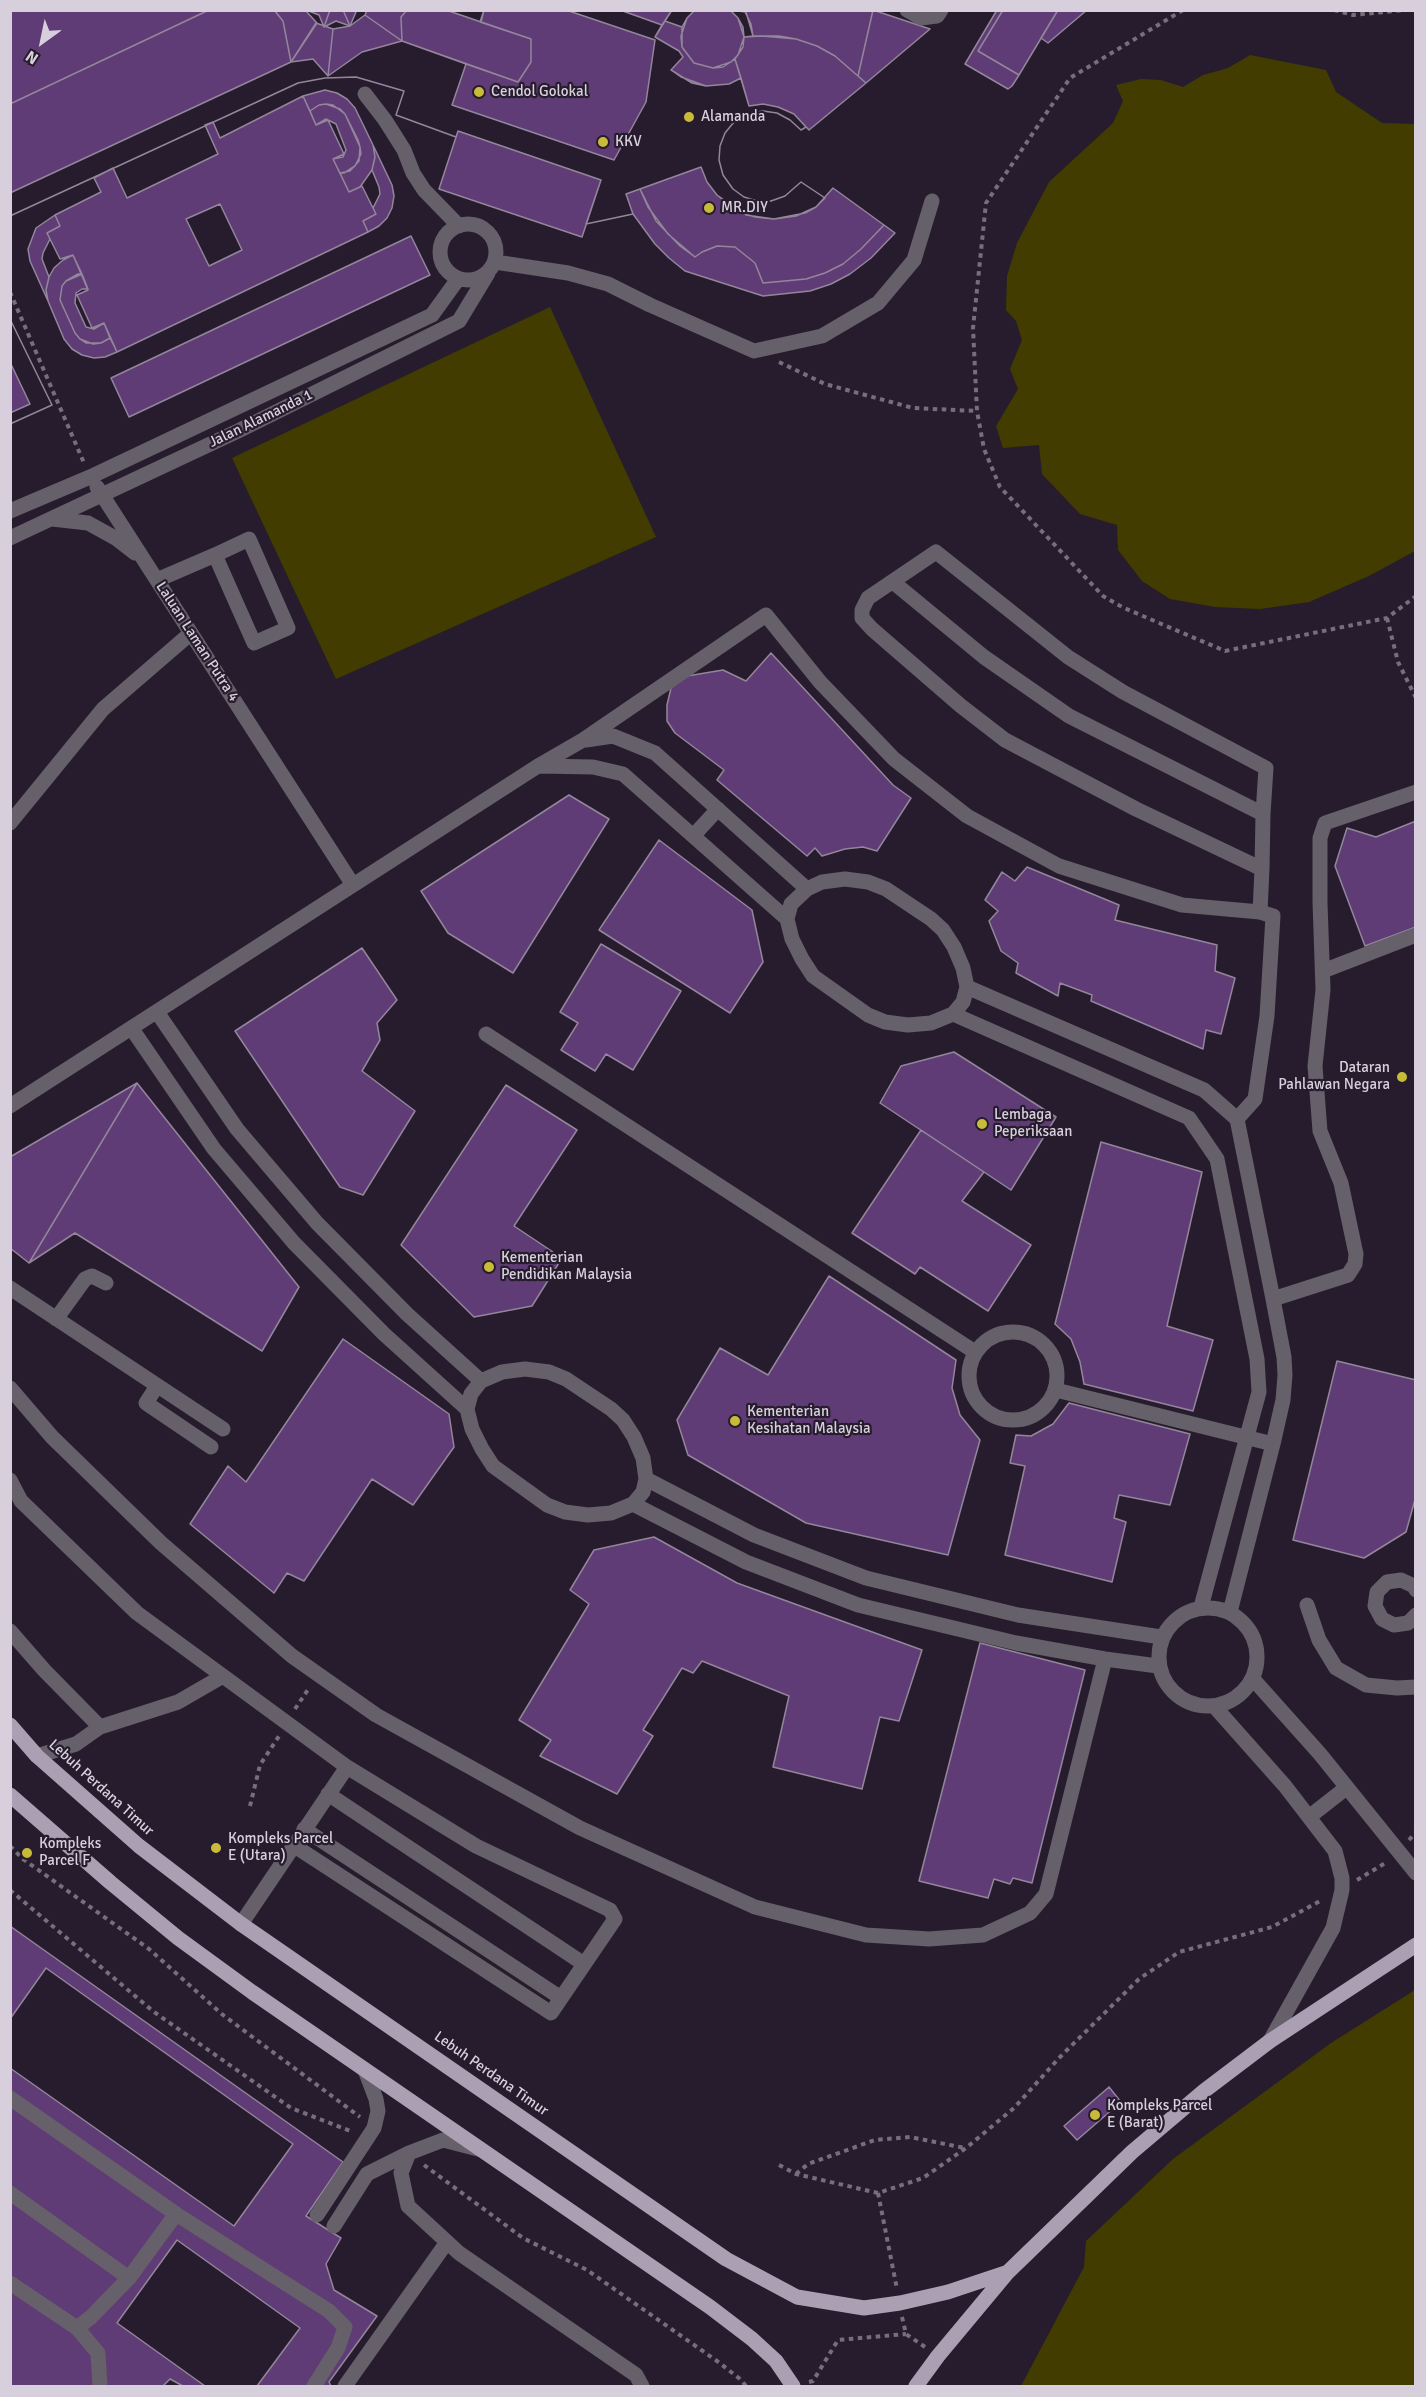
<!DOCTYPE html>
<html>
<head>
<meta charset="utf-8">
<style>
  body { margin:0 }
  #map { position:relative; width:1426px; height:2397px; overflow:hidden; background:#261c2d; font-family:Signika,sans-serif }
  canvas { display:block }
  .frame { position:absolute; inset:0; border:12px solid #d7d0dc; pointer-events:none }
  .north { position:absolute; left:12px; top:12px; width:60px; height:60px; -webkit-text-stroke:4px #261c2d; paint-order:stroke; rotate:213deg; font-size:16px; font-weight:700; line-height:24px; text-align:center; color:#d7d0dc }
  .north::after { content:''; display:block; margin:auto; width:21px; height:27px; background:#d7d0dc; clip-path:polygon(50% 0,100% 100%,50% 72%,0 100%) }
</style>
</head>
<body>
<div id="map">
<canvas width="1426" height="2397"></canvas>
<div class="frame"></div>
<div class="north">N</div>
</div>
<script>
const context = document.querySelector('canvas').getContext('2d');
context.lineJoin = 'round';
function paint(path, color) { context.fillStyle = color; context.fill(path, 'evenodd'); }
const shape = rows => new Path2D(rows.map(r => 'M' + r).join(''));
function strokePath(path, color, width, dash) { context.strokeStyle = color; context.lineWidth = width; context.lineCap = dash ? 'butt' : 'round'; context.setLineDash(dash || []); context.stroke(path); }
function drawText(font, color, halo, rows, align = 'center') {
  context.font = font + ' Signika,sans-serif'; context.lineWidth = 4.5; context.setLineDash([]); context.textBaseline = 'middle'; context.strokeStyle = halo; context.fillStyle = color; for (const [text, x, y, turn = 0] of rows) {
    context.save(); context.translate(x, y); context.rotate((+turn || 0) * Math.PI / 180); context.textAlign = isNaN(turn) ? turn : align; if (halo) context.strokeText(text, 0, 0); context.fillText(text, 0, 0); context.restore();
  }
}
const green = shape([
  [1250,55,1326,70,1336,92,1382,123,1416,124,1415,551,1369,576,1309,602,1260,609,1215,607,1170,599,1142,581,1118,550,1117,525,1080,514,1042,474,1039,445,1003,448,996,426,1018,389,1010,369,1022,340,1016,321,1006,310,1007,276,1017,243,1049,182,1113,123,1123,101,1116,85,1141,79,1161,80,1183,87,1203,75,1228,68],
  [550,307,656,537,336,679,232,458],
  [1415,1990,1415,2386,1021,2386,1084,2267,1086,2241,1173,2159,1331,2043]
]);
const building = shape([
  [10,10,209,10,10,104,10,10],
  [209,10,274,10,283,21,291,62,10,193,10,104,209,10],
  [274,10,305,10,317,23,291,62,283,21,274,10],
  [306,10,330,10,324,27,319,15,306,10],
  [330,10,343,10,350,26,336,21,324,27,330,10],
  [343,10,359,10,356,12,350,26,343,10],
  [367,10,407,10,401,17,402,41,365,15,367,10],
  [407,10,446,10,531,39,531,62,518,82,402,41,401,17,407,10],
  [446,10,484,10,481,22,446,10],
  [446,10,484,10,481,22,446,10],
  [484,10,566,10,655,40,646,102,614,160,452,105,466,64,518,82,531,62,531,39,480,22,484,10],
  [566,10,620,10,662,25,655,37,679,51,683,57,671,70,681,77,706,86,729,84,741,78,749,106,763,104,778,107,794,114,806,127,801,130,790,120,777,113,763,111,747,114,734,122,725,133,720,146,719,160,723,175,733,189,744,197,757,201,771,201,785,196,801,182,825,198,816,207,796,216,774,219,755,217,737,211,717,195,707,182,701,167,626,194,633,214,586,224,601,180,458,131,456,137,396,115,404,91,356,77,325,78,298,83,10,216,10,193,291,62,313,59,328,76,362,52,402,41,466,64,452,105,614,160,646,102,655,40,566,10],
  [566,10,620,10,662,25,655,37,679,51,683,57,671,70,681,77,706,86,729,84,741,78,749,106,763,104,778,107,794,114,806,127,801,130,790,120,777,113,763,111,747,114,734,122,725,133,720,146,719,160,723,175,733,189,744,197,757,201,771,201,785,196,801,182,825,198,816,207,796,216,774,219,755,217,737,211,717,195,707,182,701,167,626,194,633,214,586,224,601,180,458,131,456,137,396,115,404,91,356,77,325,78,298,83,10,216,10,193,291,62,313,59,328,76,362,52,402,41,466,64,452,105,614,160,646,102,655,40,566,10],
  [620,10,672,10,662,25,620,10],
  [672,10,695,10,687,18,682,27,665,21,672,10],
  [672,10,695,10,687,18,682,27,665,21,672,10],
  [730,10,746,12,753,36,744,37,738,18,730,10],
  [730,10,738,18,743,27,744,37,738,55,731,62,713,68,694,63,682,47,681,36,687,18,695,10,730,10],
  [730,10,746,12,753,36,744,37,738,18,730,10],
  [744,10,873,10,858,76,835,56,817,46,796,39,779,36,753,36,751,24,744,10],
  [873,10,930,29,866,83,858,76,873,10],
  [997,10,1003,10,978,51,1019,75,1012,86,1008,89,965,64,997,10],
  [1003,10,1058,10,1019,75,978,51,1003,10],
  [1058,10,1087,10,1048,43,1041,38,1058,10],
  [365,15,402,41,362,52,328,76,333,29,350,26,365,15],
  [665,21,682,27,682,47,694,63,713,68,723,67,735,59,741,78,729,84,706,86,692,83,671,70,683,57,679,51,655,37,665,21],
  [316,23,333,29,328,76,313,59,291,62,316,23],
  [762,36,796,39,817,46,835,56,866,83,809,130,794,114,778,107,763,104,749,106,735,59,743,47,744,37,762,36],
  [325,90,337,93,347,99,355,108,373,145,375,157,372,170,360,187,349,192,340,173,350,171,359,161,360,147,358,140,345,114,340,109,326,104,319,105,310,111,303,96,325,90],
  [303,96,316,125,328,120,344,154,333,159,349,192,362,186,376,214,363,221,368,232,117,352,104,323,92,328,77,295,88,290,73,255,60,259,47,233,60,226,55,215,101,192,94,178,113,168,127,198,218,154,205,125,213,122,220,138,303,96],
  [326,104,333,105,345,114,360,147,361,154,355,166,344,173,340,173,333,159,343,157,346,150,336,124,326,119,316,125,310,111,319,105,326,104],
  [458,131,601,180,582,237,439,189,458,131],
  [373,145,392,185,394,196,392,208,387,218,379,226,368,232,363,221,376,214,373,208,380,194,379,187,372,170,375,157,373,145],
  [701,167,707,182,717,195,746,215,774,219,805,213,816,207,833,188,884,225,861,249,843,264,825,273,806,279,763,283,755,263,735,247,717,246,702,252,695,257,668,234,648,207,640,189,701,167],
  [640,189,656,221,680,246,695,257,702,252,717,246,735,247,755,263,763,283,806,279,825,273,843,264,861,249,884,225,895,233,871,258,850,274,831,284,810,291,763,296,685,271,669,258,655,244,633,214,626,194,640,189],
  [220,204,242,250,209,266,186,219,220,204],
  [55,215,60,226,47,233,50,239,43,253,42,259,49,277,46,290,48,301,30,261,28,249,36,228,55,215],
  [411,236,430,275,129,417,111,378,411,236],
  [73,255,82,274,66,281,62,286,60,300,75,333,80,339,93,344,101,343,110,338,117,352,105,357,94,358,82,355,72,349,64,339,48,301,46,290,49,277,54,268,63,260,73,255],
  [78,274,82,274,88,289,82,289,76,293,75,303,86,327,94,329,104,323,110,338,101,343,86,343,80,339,75,333,60,300,62,286,66,281,78,274],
  [10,319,52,405,10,424,10,413,30,404,10,362,10,319],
  [10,319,52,405,10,424,10,413,30,404,10,362,10,319],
  [10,362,30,404,10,413,10,362],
  [771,653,893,785,911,798,877,851,863,847,845,849,822,856,815,848,807,856,717,780,724,770,675,733,667,721,667,705,671,688,687,676,723,670,746,681,771,653],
  [569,795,609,819,513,973,448,933,421,891,569,795],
  [1416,821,1416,927,1365,946,1335,866,1347,828,1376,837,1416,821],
  [659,840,752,910,763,962,730,1013,599,930,659,840],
  [1027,867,1119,905,1115,920,1217,945,1215,971,1235,978,1221,1034,1206,1030,1203,1049,1091,1001,1092,995,1060,983,1058,996,1016,973,1018,963,1001,951,989,921,998,911,985,900,1002,872,1015,881,1027,867],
  [601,944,681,991,633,1070,606,1054,595,1071,561,1050,578,1023,560,1012,601,944],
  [362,948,397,1000,377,1023,380,1040,362,1071,415,1111,363,1195,340,1187,235,1031,362,948],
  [954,1052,1056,1117,1011,1190,880,1103,901,1066,954,1052],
  [137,1083,299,1287,262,1351,75,1233,29,1263,137,1083],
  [137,1083,29,1263,10,1248,10,1157,137,1083],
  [506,1085,577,1130,514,1226,562,1258,532,1306,474,1317,401,1245,506,1085],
  [921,1130,984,1172,962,1201,1031,1245,988,1311,920,1267,915,1274,852,1233,921,1130],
  [1101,1142,1202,1172,1167,1326,1213,1340,1193,1411,1084,1384,1080,1362,1071,1339,1055,1324,1101,1142],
  [829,1276,956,1360,952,1388,960,1415,980,1440,948,1555,806,1523,688,1455,677,1420,720,1348,768,1375,829,1276],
  [343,1339,449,1414,454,1447,413,1505,372,1479,304,1581,287,1573,274,1593,190,1524,228,1466,246,1482,343,1339],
  [1337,1361,1416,1380,1416,1496,1406,1532,1364,1558,1293,1540,1337,1361],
  [1069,1403,1190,1434,1170,1505,1119,1495,1114,1518,1126,1522,1112,1582,1005,1555,1025,1466,1010,1463,1016,1435,1031,1436,1053,1424,1069,1403],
  [654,1537,737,1583,922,1650,899,1721,880,1717,862,1789,773,1767,789,1696,702,1661,693,1673,682,1668,643,1730,653,1736,617,1794,540,1756,551,1740,519,1720,589,1604,570,1590,594,1550,654,1537],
  [980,1643,1085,1670,1032,1883,1013,1878,1010,1884,994,1879,988,1898,919,1881,980,1643],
  [10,1926,343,2162,306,2216,341,2238,326,2264,334,2290,377,2316,329,2382,331,2386,183,2386,170,2379,163,2386,10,2386,10,1926],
  [46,1968,293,2144,234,2226,10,2068,10,2019,46,1968],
  [1109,2087,1121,2102,1077,2140,1064,2126,1109,2087],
  [177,2240,300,2328,257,2386,205,2386,117,2323,177,2240]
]);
const path = shape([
  [1183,10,1070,78,986,203,973,328,977,411,984,449,1000,487,1103,596,1124,608,1225,651,1387,618,1416,596],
  [1334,10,1353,15,1405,10],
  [10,292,84,463],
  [779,362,825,384,913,408,977,411],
  [1387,618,1398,662,1416,698],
  [295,1709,309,1688],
  [250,1806,260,1765,279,1736],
  [1409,1840,1416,1832],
  [10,1846,23,1859,149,1949,223,2015,360,2117],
  [1357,1880,1387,1862],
  [10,1890,154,2012,291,2108,353,2132],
  [424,2165,523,2238,587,2270,717,2361,740,2379,746,2386],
  [779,2165,796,2174,878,2193,923,2178,966,2148,1014,2108,1060,2057,1139,1979,1179,1952,1272,1927,1322,1900],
  [796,2174,808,2164,875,2140,910,2137,965,2148],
  [878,2193,897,2289],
  [902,2317,906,2334,925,2347],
  [809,2382,813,2381,838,2340,906,2334]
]);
const minor = shape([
  [907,10,921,18,937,16,941,10],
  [365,94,385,120,404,150,413,173,424,190,459,226],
  '440 252a28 28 0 1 1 56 0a28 28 0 1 1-56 0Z',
  [495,262,568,273,608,284,650,305,754,351,822,336,878,303,914,260,932,201],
  [97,487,353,885],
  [10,511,90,477,432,315,458,279],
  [52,519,88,523,117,539,135,553],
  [10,538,238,431,459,321,488,273],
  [157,580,215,555,254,643,288,628,249,539,215,555],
  [893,582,984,657,1069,716,1263,814],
  [586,740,613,736,655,753,807,889],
  [540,766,593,767,623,774,787,919],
  [10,823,103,709,191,633],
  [694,835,718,809],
  [845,879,868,882,886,889,931,919,943,930,954,947,963,968,967,987,963,1002,953,1014,931,1023,908,1025,885,1022,868,1015,813,976,802,959,792,939,787,919,791,904,807,889,822,882,845,879],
  [1260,912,1262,869,1263,814,1266,768,1123,692,1068,657,936,552,868,598,862,610,862,618,872,629,961,706,1005,740,1136,809,1262,869],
  [1323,971,1416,935],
  [967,987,1204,1090,1237,1119,1273,1299,1284,1357,1285,1375,1283,1400,1273,1444,1230,1612],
  [157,1012,237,1129,317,1223,407,1314,481,1381],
  [953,1014,1189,1118,1217,1159,1257,1359,1259,1392,1201,1607],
  [132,1029,214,1149,294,1243,384,1334,467,1409],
  [486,1034,975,1352],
  [10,1106,538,766,583,740,766,615,820,682,894,759,967,816,1059,866,1182,905,1260,912,1273,916,1267,1016,1255,1099,1237,1119],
  [10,1288,223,1429],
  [1273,1299,1348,1275,1355,1264,1356,1254,1341,1183,1320,1131,1315,1066,1323,990,1320,902,1320,838,1325,823,1416,792],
  [56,1319,85,1279,92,1276,106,1283],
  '969 1376a44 44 0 1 1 88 0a44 44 0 1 1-88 0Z',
  [525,1369,549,1372,566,1379,611,1409,623,1420,634,1437,643,1458,646,1479,643,1492,633,1504,611,1513,588,1515,565,1512,547,1505,493,1466,482,1449,472,1429,467,1409,471,1394,481,1381,502,1372,525,1369],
  [157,1386,146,1403,211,1447],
  [10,1388,52,1437,161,1543,292,1656,376,1715,580,1828,755,1907,866,1935,929,1939,983,1935,1030,1913,1046,1894,1105,1659],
  [1056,1390,1273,1444],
  [646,1479,754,1535,866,1578,1018,1615,1161,1637],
  [10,1480,21,1501,137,1613,347,1767,476,1846,610,1910,615,1919,551,2013,293,1845],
  [633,1504,746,1562,858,1605,1016,1643,1105,1659,1158,1666],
  [1416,1590,1414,1586,1401,1580,1387,1582,1377,1592,1375,1606,1382,1619,1394,1625,1408,1623,1416,1615],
  [1307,1605,1319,1640,1336,1668,1366,1685,1397,1688,1416,1687],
  '1159 1657a49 49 0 1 1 98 0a49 49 0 1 1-98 0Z',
  [10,1631,44,1670,100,1727,76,1744,37,1756],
  [1253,1679,1320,1754,1416,1873],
  [1214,1706,1285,1786,1335,1851,1342,1878,1342,1890,1333,1928,1270,2041],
  [100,1727,178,1702,223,1676],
  [328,1794,584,1964],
  [1309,1817,1346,1788],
  [304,1829,561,1998],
  [241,1924,347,1767],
  [10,2098,176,2214,329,2311,345,2327,338,2348,314,2386],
  [409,2153,401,2173,408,2206,459,2253,636,2375,642,2386],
  [10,2193,129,2278],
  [317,2215,374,2128,378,2111,376,2099,365,2070],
  [334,2226,367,2174,409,2153,443,2140,478,2149],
  [10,2283,77,2328,91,2317,129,2278,176,2214],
  [77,2328,98,2353,100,2386],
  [345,2386,447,2242]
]);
const major = shape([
  [10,1725,37,1756,139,1846,241,1924,726,2259,797,2297,864,2308,900,2303,948,2292,1008,2272],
  [10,1795,111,1883,178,1938,252,1992,710,2307,752,2339,776,2361,793,2386],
  [916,2386,938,2356,1008,2272,1132,2152,1204,2091,1270,2041,1416,1945]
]);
const markers = [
  [479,92,6,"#c9bb3a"],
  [689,117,6,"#c9bb3a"],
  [603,142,6,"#c9bb3a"],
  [709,208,6,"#c9bb3a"],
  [1402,1077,6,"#c9bb3a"],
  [982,1124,6,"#c9bb3a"],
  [489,1267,6,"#c9bb3a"],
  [735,1421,6,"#c9bb3a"],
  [216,1848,6,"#c9bb3a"],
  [27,1853,6,"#c9bb3a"],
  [1095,2115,6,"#c9bb3a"]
];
const poiNames = [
  ["Cendol Golokal",491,92],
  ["Alamanda",701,117],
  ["KKV",615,142],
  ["MR.DIY",721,208],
  ["Dataran",1390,1068,"right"],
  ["Pahlawan Negara",1390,1085,"right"],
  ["Lembaga",994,1115],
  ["Peperiksaan",994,1132],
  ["Kementerian",501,1258],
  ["Pendidikan Malaysia",501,1275],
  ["Kementerian",747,1412],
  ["Kesihatan Malaysia",747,1429],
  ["Kompleks Parcel",228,1839],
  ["E (Utara)",228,1856],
  ["Kompleks",39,1844],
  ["Parcel F",39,1861],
  ["Kompleks Parcel",1107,2106],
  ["E (Barat)",1107,2123]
];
const streetNames = [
  ["Jalan Alamanda 1",261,419,-26],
  ["Laluan Laman Putra 4",197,642,57],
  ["Lebuh Perdana Timur",101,1788,42],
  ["Lebuh Perdana Timur",491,2074,35]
];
paint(green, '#423c00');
paint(building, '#603c76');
strokePath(building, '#93869b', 1.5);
strokePath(path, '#776e7d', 4, [4.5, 4.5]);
strokePath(minor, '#656069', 15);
strokePath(major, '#aba0b3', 15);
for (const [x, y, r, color] of markers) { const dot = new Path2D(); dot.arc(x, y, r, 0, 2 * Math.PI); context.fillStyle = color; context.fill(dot); strokePath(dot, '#261c2d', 2); }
drawText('15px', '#d7d0dc', '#261c2d', poiNames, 'left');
drawText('15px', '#d7d0dc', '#261c2d', streetNames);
</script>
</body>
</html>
